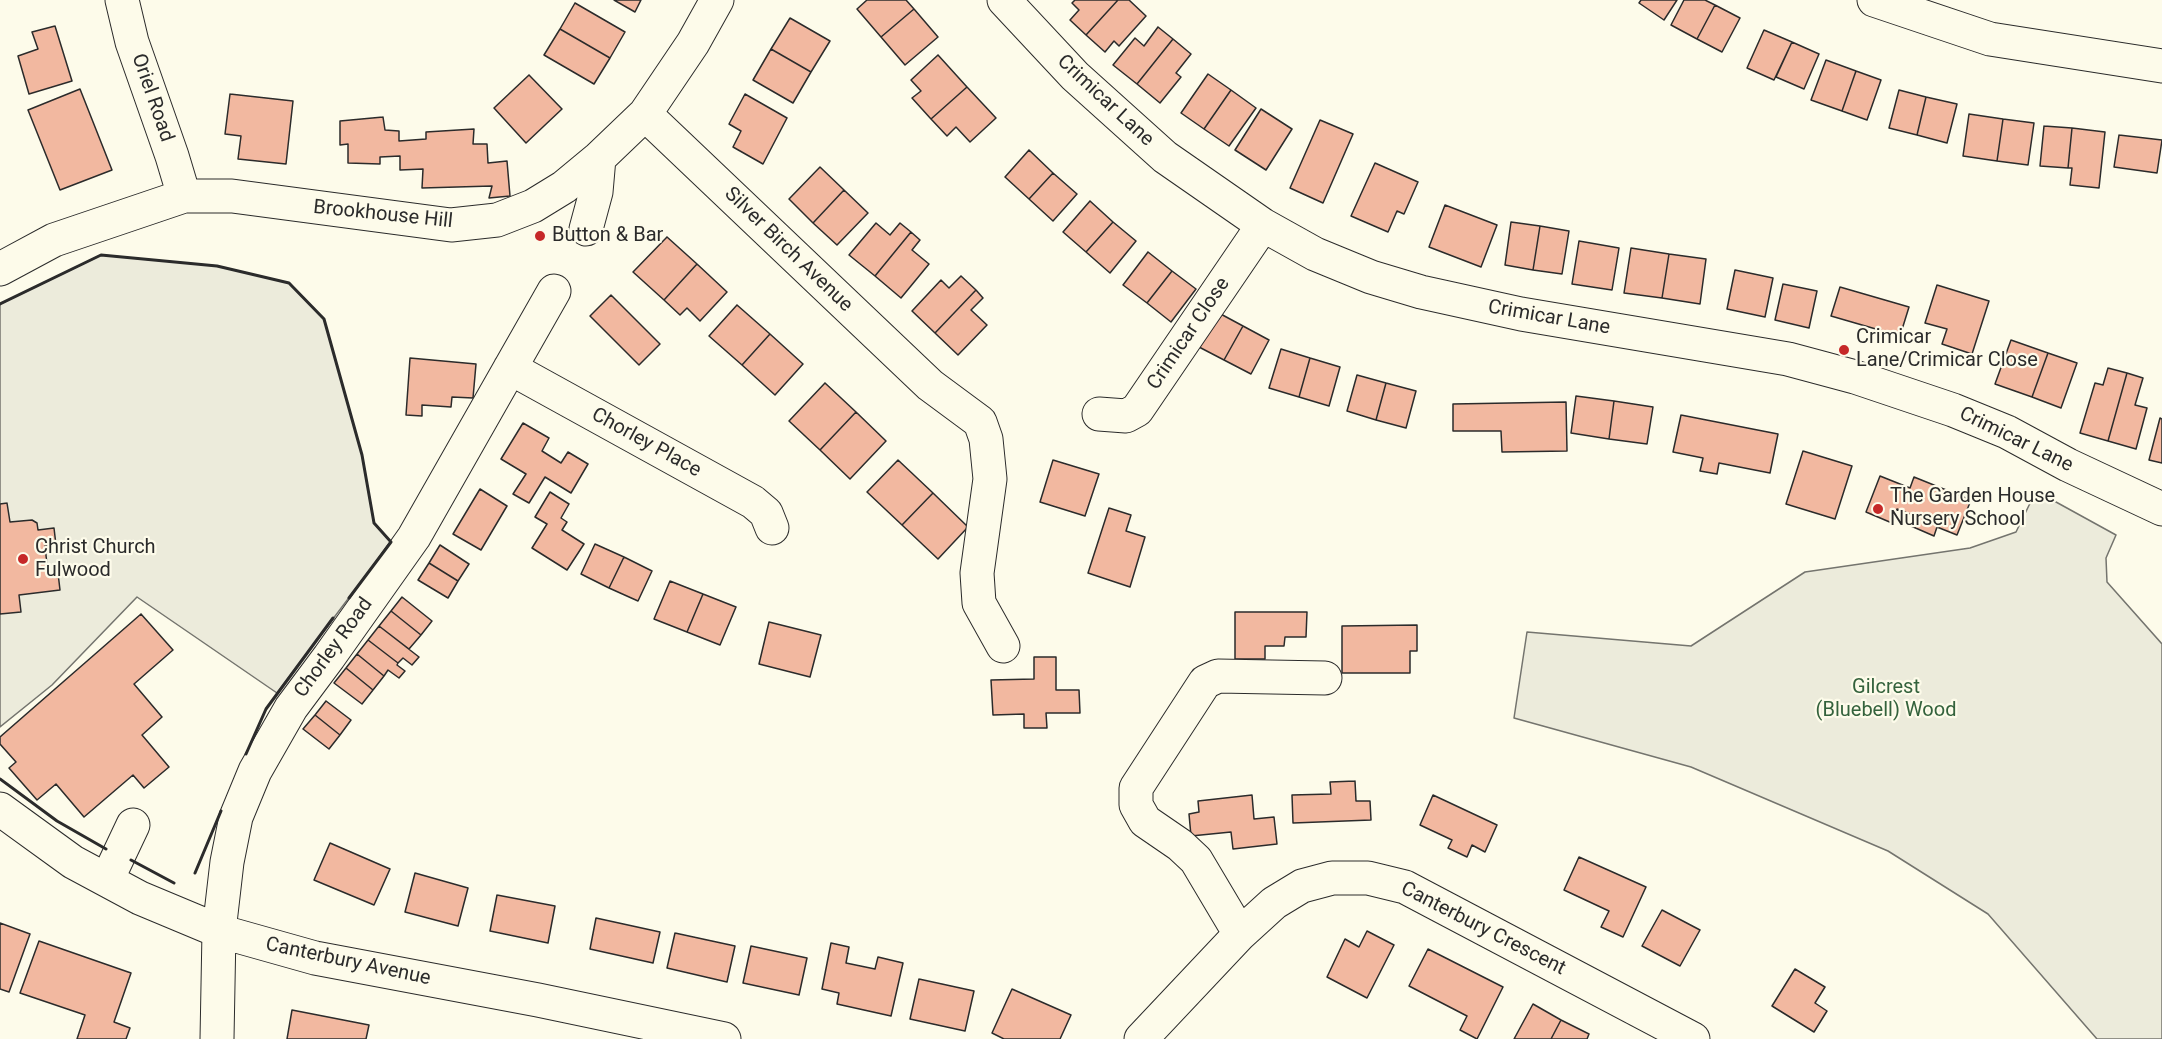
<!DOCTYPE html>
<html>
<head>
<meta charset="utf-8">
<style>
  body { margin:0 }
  canvas { display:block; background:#fdfbea }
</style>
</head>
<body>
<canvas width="2162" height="1039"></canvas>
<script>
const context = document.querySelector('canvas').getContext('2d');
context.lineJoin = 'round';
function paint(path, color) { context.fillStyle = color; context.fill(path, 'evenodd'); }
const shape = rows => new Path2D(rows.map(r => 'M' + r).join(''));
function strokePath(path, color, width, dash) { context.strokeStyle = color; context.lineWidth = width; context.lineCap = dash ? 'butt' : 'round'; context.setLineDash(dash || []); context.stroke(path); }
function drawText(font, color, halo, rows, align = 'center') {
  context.font = font + ' Roboto,sans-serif'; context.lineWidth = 4.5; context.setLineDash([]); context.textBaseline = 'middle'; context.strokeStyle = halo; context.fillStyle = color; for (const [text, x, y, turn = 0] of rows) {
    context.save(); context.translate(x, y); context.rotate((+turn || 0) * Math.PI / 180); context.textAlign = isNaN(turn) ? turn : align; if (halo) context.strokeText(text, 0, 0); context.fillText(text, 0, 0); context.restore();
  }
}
const green = shape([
  [101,255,217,266,289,283,324,319,362,455,374,523,391,542,277,693,137,597,52,685,0,727,0,304,101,255],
  [2036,491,2116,535,2106,558,2107,582,2162,644,2162,1039,2097,1039,1988,914,1888,851,1691,767,1514,718,1527,632,1691,646,1805,572,1970,548,2016,532,2036,491]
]);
const building = shape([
  [614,0,641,0,635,12,614,0],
  [867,0,906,0,914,9,881,37,857,9,867,0],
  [1075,0,1118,0,1086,35,1070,20,1079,10,1072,3,1075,0],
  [1118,0,1129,0,1146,16,1119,46,1114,41,1105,52,1086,35,1118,0],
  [1641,0,1677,0,1664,20,1639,3,1641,0],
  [1684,0,1705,0,1715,5,1697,39,1671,25,1684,0],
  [575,3,625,32,610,58,560,29,575,3],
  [1715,5,1740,18,1722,52,1697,39,1715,5],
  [914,9,938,37,905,65,881,37,914,9],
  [790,18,830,41,811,72,771,49,790,18],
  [55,26,72,81,29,94,18,56,38,49,32,32,55,26],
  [1158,27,1173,39,1137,84,1113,65,1135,38,1144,46,1158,27],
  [560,29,610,58,594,84,544,55,560,29],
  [1764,30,1792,42,1774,80,1747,68,1764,30],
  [1173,39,1191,54,1176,73,1181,77,1160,103,1137,84,1173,39],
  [1792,42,1819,54,1804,89,1776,77,1792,42],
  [771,49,811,72,793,103,753,80,771,49],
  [938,55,967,87,931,119,912,98,921,91,911,80,938,55],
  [1826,60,1856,71,1842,111,1811,100,1826,60],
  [1856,71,1881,80,1867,120,1842,111,1856,71],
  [1208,74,1231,90,1204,129,1181,113,1208,74],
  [529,75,562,109,526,143,494,108,529,75],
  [967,87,996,118,970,142,956,127,947,136,931,119,967,87],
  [80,89,112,170,60,190,28,110,80,89],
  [1231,90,1256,108,1229,146,1204,129,1231,90],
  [1899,90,1926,97,1917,135,1889,128,1899,90],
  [230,94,293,101,286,164,238,159,241,136,225,134,230,94],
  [745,94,787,118,763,164,733,147,741,131,729,124,745,94],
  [1926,97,1957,104,1947,143,1917,135,1926,97],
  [1261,109,1292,129,1266,170,1235,150,1261,109],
  [1969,114,2003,119,1997,161,1963,156,1969,114],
  [383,117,385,130,399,131,399,141,426,139,426,132,474,129,473,144,487,144,488,163,507,161,510,196,489,198,492,186,422,188,423,169,400,170,400,156,380,157,380,164,348,163,348,144,340,145,340,121,383,117],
  [2003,119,2034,123,2028,165,1997,161,2003,119],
  [1320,120,1353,134,1323,203,1290,188,1320,120],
  [2044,126,2072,128,2068,168,2040,166,2044,126],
  [2072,128,2105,132,2099,188,2070,185,2072,168,2068,168,2072,128],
  [2119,135,2162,140,2157,173,2114,167,2119,135],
  [1029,150,1053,173,1029,199,1005,177,1029,150],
  [1375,163,1418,182,1404,214,1397,211,1388,232,1351,216,1375,163],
  [820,167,844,190,813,223,789,199,820,167],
  [1053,173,1077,194,1053,221,1029,199,1053,173],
  [844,190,868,213,837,245,813,223,844,190],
  [1090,201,1113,222,1086,252,1063,232,1090,201],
  [1445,205,1497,225,1481,267,1429,247,1445,205],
  [1113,222,1136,241,1110,273,1086,252,1113,222],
  [1511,222,1540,226,1533,270,1505,265,1511,222],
  [876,223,890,235,900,223,911,232,875,276,849,255,876,223],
  [1540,226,1569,231,1562,274,1533,270,1540,226],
  [911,232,920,240,912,250,929,264,901,298,875,276,911,232],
  [667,237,697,264,664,300,633,272,667,237],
  [1579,241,1619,248,1612,290,1572,284,1579,241],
  [1631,248,1669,254,1662,298,1624,293,1631,248],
  [1148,252,1172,271,1147,303,1123,285,1148,252],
  [1669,254,1706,259,1700,304,1662,298,1669,254],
  [697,264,727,292,700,321,687,308,680,315,664,300,697,264],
  [1735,270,1773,278,1765,317,1727,309,1735,270],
  [1172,271,1196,289,1171,322,1147,303,1172,271],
  [961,276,976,290,935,333,912,311,941,280,949,288,961,276],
  [1783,284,1817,291,1809,328,1775,320,1783,284],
  [1937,285,1989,301,1972,354,1942,344,1947,329,1925,323,1937,285],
  [1840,287,1909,307,1900,336,1831,316,1840,287],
  [976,290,983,298,971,310,987,325,958,355,935,333,976,290],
  [611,295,660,344,639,365,590,316,611,295],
  [737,305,770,334,742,365,709,336,737,305],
  [1217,312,1243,326,1224,360,1199,347,1217,312],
  [1243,326,1269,340,1251,374,1224,360,1243,326],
  [770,334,803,364,775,395,742,365,770,334],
  [2011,340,2048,353,2032,397,1995,384,2011,340],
  [1281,349,1310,358,1299,397,1269,388,1281,349],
  [2048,353,2077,363,2061,408,2032,397,2048,353],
  [410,358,476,364,473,398,452,397,451,407,422,405,422,416,406,415,410,358],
  [1310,358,1340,367,1329,406,1299,397,1310,358],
  [2108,368,2127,373,2108,441,2080,433,2095,383,2103,385,2108,368],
  [2127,373,2143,378,2135,405,2147,408,2136,449,2108,441,2127,373],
  [1357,375,1386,383,1376,420,1347,411,1357,375],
  [825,383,856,412,820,450,789,421,825,383],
  [1386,383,1416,391,1406,428,1376,420,1386,383],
  [1576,396,1614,401,1609,439,1571,433,1576,396],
  [1614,401,1653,407,1647,444,1609,439,1614,401],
  [1566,402,1567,451,1502,452,1501,431,1453,431,1453,404,1566,402],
  [856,412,886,441,850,479,820,450,856,412],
  [1681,415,1778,434,1770,473,1719,463,1717,474,1700,471,1703,458,1673,452,1681,415],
  [2160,418,2162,419,2162,463,2149,460,2160,418],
  [523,423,549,438,542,451,561,463,568,452,588,464,571,493,545,477,529,503,513,494,526,474,501,459,523,423],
  [1803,451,1852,466,1835,519,1786,504,1803,451],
  [898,460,933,493,902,525,867,492,898,460],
  [1053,460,1099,474,1085,516,1040,502,1053,460],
  [1880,476,1910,488,1914,477,1971,500,1957,535,1937,527,1934,536,1911,526,1915,516,1897,509,1892,523,1866,512,1880,476],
  [480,489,507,506,481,550,453,534,480,489],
  [550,492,569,504,561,518,567,522,562,530,584,544,567,570,532,548,547,524,535,517,550,492],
  [933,493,968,527,938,559,902,525,933,493],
  [7,503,10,522,32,520,37,523,38,530,54,528,56,545,45,546,48,574,58,573,60,590,19,595,21,612,0,614,0,504,7,503],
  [1109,508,1131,515,1126,531,1145,537,1130,587,1088,573,1109,508],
  [595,544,624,557,609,588,581,574,595,544],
  [440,545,469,564,458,581,429,563,440,545],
  [624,557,652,571,638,601,609,588,624,557],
  [429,563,458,581,448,598,418,580,429,563],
  [670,581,703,594,687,632,654,619,670,581],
  [703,594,736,607,720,645,687,632,703,594],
  [402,597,432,621,421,635,391,611,402,597],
  [391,611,421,635,409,649,379,626,391,611],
  [1235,612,1307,612,1306,637,1285,637,1284,646,1265,646,1265,659,1235,659,1235,612],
  [141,614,173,650,134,684,162,717,142,735,169,767,144,788,133,775,84,817,56,784,37,800,9,768,16,762,0,744,0,737,141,614],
  [769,622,821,635,810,677,759,664,769,622],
  [1417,625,1417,651,1410,651,1410,673,1342,673,1342,626,1417,625],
  [379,626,419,657,412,665,403,658,398,663,368,640,379,626],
  [368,640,398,663,397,665,405,671,399,678,388,670,384,676,357,654,368,640],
  [357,654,384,676,373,690,346,668,357,654],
  [1034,657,1056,657,1056,690,1079,690,1080,713,1046,713,1047,728,1024,728,1024,714,993,715,991,680,1034,679,1034,657],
  [346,668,373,690,362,704,334,683,346,668],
  [326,701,351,720,340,735,315,715,326,701],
  [315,715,340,735,329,749,303,729,315,715],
  [1355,781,1356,801,1370,801,1371,820,1293,823,1292,795,1331,794,1330,782,1355,781],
  [1252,795,1254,819,1274,817,1277,844,1233,849,1231,832,1191,836,1189,814,1199,812,1198,801,1252,795],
  [1433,795,1497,825,1485,852,1472,845,1467,857,1448,848,1452,840,1420,825,1433,795],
  [330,843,390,869,374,905,314,880,330,843],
  [1579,857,1646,887,1623,937,1601,927,1609,911,1564,890,1579,857],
  [415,873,468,888,458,926,405,912,415,873],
  [497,895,555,906,548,943,490,931,497,895],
  [1662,910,1700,930,1680,966,1642,946,1662,910],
  [596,918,660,932,653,963,590,949,596,918],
  [0,923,30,934,9,992,0,989,0,923],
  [1367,931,1394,945,1367,998,1327,977,1345,939,1359,947,1367,931],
  [675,933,735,946,727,982,667,968,675,933],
  [39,941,131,973,114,1022,130,1028,126,1039,77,1039,85,1015,20,993,39,941],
  [831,943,849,947,846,963,875,969,878,957,903,963,891,1016,837,1004,839,993,822,989,831,943],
  [751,946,807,958,799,995,743,983,751,946],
  [1428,949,1503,987,1477,1039,1460,1030,1467,1016,1409,986,1428,949],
  [1795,969,1825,987,1815,1003,1827,1011,1814,1032,1772,1006,1795,969],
  [919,979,974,991,965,1031,910,1019,919,979],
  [1012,989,1071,1015,1060,1039,1004,1039,992,1033,1012,989],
  [1533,1004,1561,1020,1551,1039,1514,1039,1533,1004],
  [292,1010,369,1025,366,1039,287,1039,292,1010],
  [1561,1020,1589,1034,1587,1039,1551,1039,1561,1020]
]);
const minor = shape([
  [122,0,132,42,172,156,184,196],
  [1004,0,1075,76,1165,157,1263,225,1315,254,1371,277,1421,292,1521,314,1788,359,1855,377,1953,410,2007,432,2068,465,2162,509],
  [1874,0,1990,39,2162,66],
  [645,114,930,385,980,422,986,439,990,479,977,573,979,603,1003,646],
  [586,229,596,192,599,158],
  [0,269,54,240,184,196,232,196,451,225,497,220,533,206,564,187,599,158,645,114,693,43,717,0],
  [510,368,753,502,766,513,772,528],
  [1099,414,1126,416,1137,410,1263,225],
  [0,809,73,862,140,898,219,931,315,958,538,1000,724,1039],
  [107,880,133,825],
  [1240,934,1196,860,1180,845,1145,821,1136,805,1136,788,1205,682,1218,676,1325,678],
  [217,1039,219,931,227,862,236,817,255,771,291,708,329,657,414,537,554,291],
  [1141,1039,1240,934,1274,903,1302,886,1332,878,1368,878,1405,887,1693,1039]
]);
const wall = shape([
  [0,304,101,255,217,266,289,283,324,319,362,455,374,523,391,542,349,598],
  [246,754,266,709,333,618],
  [0,779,57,821,106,849],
  [131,860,174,883],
  [195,873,221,811]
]);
const markers = [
  [540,236,6,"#c62828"],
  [1844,350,6,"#c62828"],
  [1878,509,6,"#c62828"],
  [23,559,6,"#c62828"]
];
const streetNames = [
  ["Oriel Road",152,98,71],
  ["Crimicar Lane",1105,101,43],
  ["Brookhouse Hill",383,215,6],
  ["Silver Birch Avenue",788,250,44],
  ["Crimicar Lane",1549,318,10],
  ["Crimicar Close",1189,334,-56],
  ["Crimicar Lane",2016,440,26],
  ["Chorley Place",646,443,29],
  ["Chorley Road",334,648,-54],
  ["Canterbury Crescent",1483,929,27],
  ["Canterbury Avenue",348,962,12]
];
const poiNames = [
  ["Button & Bar",552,236],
  ["Crimicar",1856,338],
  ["Lane/Crimicar Close",1856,361],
  ["The Garden House",1890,497],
  ["Nursery School",1890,520],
  ["Christ Church",35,548],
  ["Fulwood",35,571]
];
const parkNames = [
  ["Gilcrest",1886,688],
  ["(Bluebell) Wood",1886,711]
];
paint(green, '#ecebdb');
strokePath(green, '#74746e', 1.5);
paint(building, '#f2b8a0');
strokePath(building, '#2b2b2b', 1.5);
strokePath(minor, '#2b2b2b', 35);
strokePath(minor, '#fdfbea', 33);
strokePath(wall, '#2b2b2b', 3);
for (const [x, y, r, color] of markers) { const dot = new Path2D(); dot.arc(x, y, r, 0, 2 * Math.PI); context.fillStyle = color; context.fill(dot); strokePath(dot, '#fdfbea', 2); }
drawText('20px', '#2b2b2b', '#fdfbea', streetNames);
drawText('20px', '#2b2b2b', '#fdfbea', poiNames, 'left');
drawText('20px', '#34623c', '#fdfbea', parkNames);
</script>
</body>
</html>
